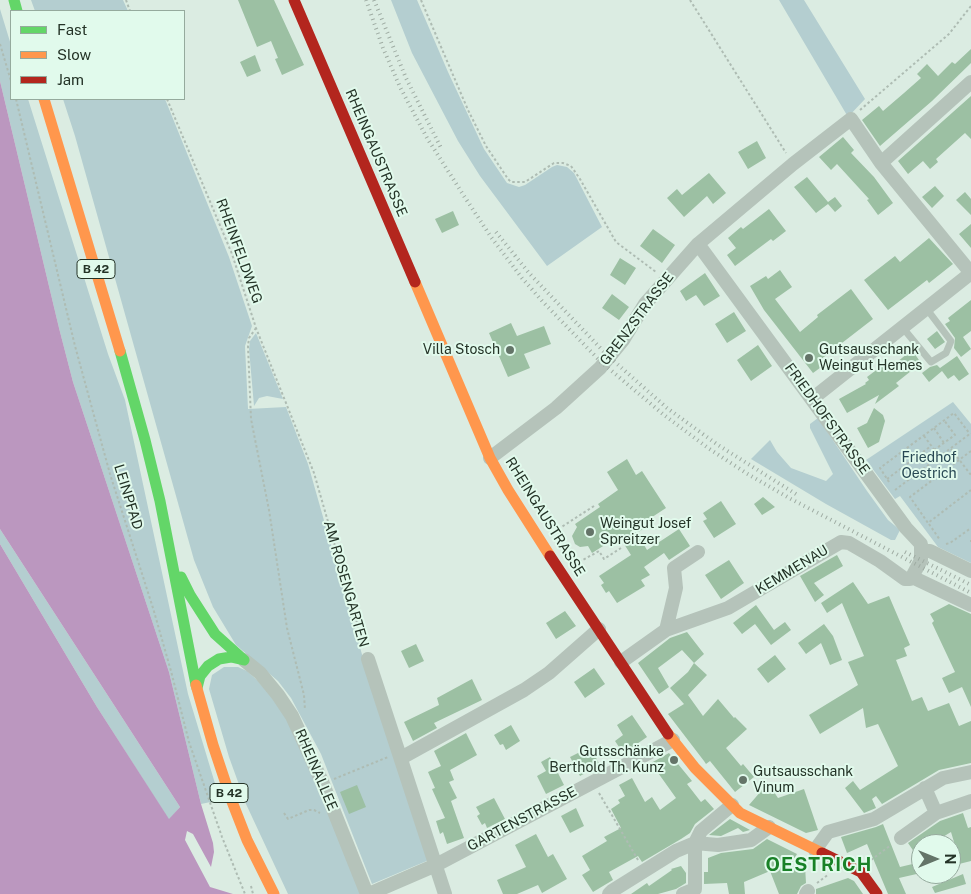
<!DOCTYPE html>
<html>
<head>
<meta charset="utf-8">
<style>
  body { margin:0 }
  #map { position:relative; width:971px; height:894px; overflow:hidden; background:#dbece2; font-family:"Public Sans",sans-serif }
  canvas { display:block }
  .legend { position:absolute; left:10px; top:10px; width:175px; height:90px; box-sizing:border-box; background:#e1faec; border:1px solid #95aa9d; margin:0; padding:6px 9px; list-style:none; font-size:15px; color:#243327 }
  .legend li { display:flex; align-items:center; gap:10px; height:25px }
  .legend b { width:25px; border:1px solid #95aa9d }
  .north { position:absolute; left:911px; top:834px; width:50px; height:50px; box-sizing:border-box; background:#e1faec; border:1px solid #95aa9d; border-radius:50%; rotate:90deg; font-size:14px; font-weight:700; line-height:20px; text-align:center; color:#243327 }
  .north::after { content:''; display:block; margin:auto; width:18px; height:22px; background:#647468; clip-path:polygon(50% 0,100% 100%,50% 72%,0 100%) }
</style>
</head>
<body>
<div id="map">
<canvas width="971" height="894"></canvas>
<ul class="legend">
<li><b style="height:6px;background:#63d668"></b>Fast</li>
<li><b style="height:6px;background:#ff974d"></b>Slow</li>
<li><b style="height:6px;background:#b3261e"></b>Jam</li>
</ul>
<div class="north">N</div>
</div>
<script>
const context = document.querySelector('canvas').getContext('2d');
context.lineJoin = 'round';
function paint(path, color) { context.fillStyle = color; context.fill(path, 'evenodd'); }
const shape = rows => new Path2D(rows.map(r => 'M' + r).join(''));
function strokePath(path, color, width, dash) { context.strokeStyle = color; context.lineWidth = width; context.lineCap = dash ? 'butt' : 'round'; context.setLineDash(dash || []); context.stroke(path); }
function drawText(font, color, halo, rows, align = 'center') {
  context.font = font + ' "Public Sans",sans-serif'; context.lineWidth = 4; context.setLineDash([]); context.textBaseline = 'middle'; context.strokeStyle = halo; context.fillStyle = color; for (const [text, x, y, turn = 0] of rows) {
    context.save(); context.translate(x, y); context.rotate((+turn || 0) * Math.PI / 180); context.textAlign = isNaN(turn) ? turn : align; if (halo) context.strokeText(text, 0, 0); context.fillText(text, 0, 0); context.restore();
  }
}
const green = shape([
  [31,0,123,0,128,11,35,11],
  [391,0,417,0,448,72,484,149,507,183,519,187,525,185,552,167,557,165,567,167,574,173,602,227,547,266,480,176,458,141,412,53],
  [779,0,804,0,865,99,848,117],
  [0,9,11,45,11,99,28,99,108,354,125,400,188,694,220,800,201,804,169,672,73,382,59,328,0,81],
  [63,99,165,99,229,257,252,326,245,346,248,409,286,407,308,464,363,658,429,860,372,884,321,754,291,698,278,681,236,645,213,607,194,560,75,136],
  [256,333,283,399,267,396,259,398,254,406,249,349,250,341],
  [953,402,971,424,971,563,938,547,900,496,895,499,866,460],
  [818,418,867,491,888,520,900,530,895,540,891,540,826,504,751,459,770,440,777,452,791,468,826,481,833,474,810,428,810,424],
  [0,529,180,807,169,820,97,707,0,544],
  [224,667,238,667,247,671,257,680,279,705,298,740,361,894,288,894,246,804,229,757,209,689,212,675]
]);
const water = shape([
  [0,81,59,328,73,382,169,672,201,804,213,843,214,852,211,867,193,834,187,831,185,840,210,887,233,894,0,894,0,544,97,707,169,819,180,807,0,529]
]);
const building = shape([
  [238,0,274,0,304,65,282,75,275,59,278,58,271,41,257,47],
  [971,49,971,63,932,101,880,146,862,120,879,106,883,111,904,93,921,78,917,74,927,64,938,76,952,62,955,64],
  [255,55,261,71,247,77,240,62],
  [971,96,971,139,965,133,936,159,938,162,930,169,923,161,908,174,898,161],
  [843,137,854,150,851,153,874,177,893,203,878,215,867,200,869,199,837,164,831,170,819,157],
  [757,141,766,158,748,169,738,152],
  [709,173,726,193,713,204,707,196,684,217,667,198,677,189,682,195],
  [807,177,828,202,835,197,842,206,835,212,828,204,816,213,794,187],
  [935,186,944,196,932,208,922,197],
  [965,192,971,199,971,215,956,200],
  [769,209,786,231,773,241,771,239,735,266,727,255,736,248,728,238,741,227,743,229],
  [453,211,459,225,442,233,435,219],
  [971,224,971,248,959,234],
  [653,229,675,245,662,263,640,246],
  [929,238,953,264,929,283,927,280,888,310,864,280,895,256,900,262],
  [620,258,636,268,625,285,610,275],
  [780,270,792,287,775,299,800,332,818,317,817,315,851,289,873,319,820,360,824,365,813,373,764,310,750,286,766,276,768,279],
  [705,273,720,296,704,306,696,295,686,301,680,291],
  [612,294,629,307,619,320,602,308],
  [971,300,971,331,963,337,971,349,961,357,954,348,955,338,945,324,950,321,948,318],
  [734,312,746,331,727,343,715,324],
  [511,323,517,336,544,326,551,344,524,354,530,368,508,377,489,333],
  [937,331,945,342,935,349,927,339],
  [758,345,772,366,751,381,737,360],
  [912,350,921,363,896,383,899,386,875,404,879,395,847,413,839,399,866,384,865,383,869,380,867,377,883,365,887,370],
  [957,356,969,374,959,381,954,375,948,379,942,371,929,382,922,373,930,367,937,365,940,368],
  [874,408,883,415,885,421,879,442,868,448,857,428,867,423],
  [627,459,636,475,642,471,666,508,640,525,643,529,637,533,647,550,679,529,690,546,669,560,664,553,644,567,650,575,641,580,645,586,617,603,609,591,606,593,601,585,604,583,599,576,631,555,619,536,592,553,588,546,580,547,575,544,572,536,577,527,575,524,600,507,598,504,618,490,607,472],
  [763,497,775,507,762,515,754,504],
  [721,501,736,524,714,538,703,521,707,519,703,513],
  [837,555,843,566,814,583,824,595,815,602,800,576],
  [729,560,744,583,721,599,705,575],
  [853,582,868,604,889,596,910,645,904,648,907,656,896,660,912,701,922,697,928,711,949,703,959,726,971,721,971,763,939,770,882,804,876,796,872,799,876,808,864,813,845,788,853,781,860,790,898,766,878,724,866,728,863,708,820,734,809,715,858,685,848,662,864,656,842,603,827,613,821,603],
  [949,604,971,614,971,707,962,687,949,693,942,678,955,672,932,623,934,621,930,614],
  [756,605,774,630,785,622,791,630,771,645,755,624,742,634,733,623],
  [565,611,576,626,556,639,546,623],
  [824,624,833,636,842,660,830,665,821,643,806,654,798,643],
  [687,632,704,654,694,663,682,650,658,668,669,687,659,694,638,663,670,638],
  [416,644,424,661,409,668,401,651],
  [775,655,786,669,768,683,757,669],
  [694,663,707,675,688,695,703,716,718,699,734,718,735,717,747,729,726,748,741,766,743,764,754,777,735,792,710,761,706,764,704,761,668,714,684,704,670,688,688,672],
  [594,668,605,684,585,698,574,682],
  [472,679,482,700,434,723,437,728,413,741,404,722,439,705,437,698],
  [632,715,647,737,631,748,629,745,621,750,615,741,623,735,617,725],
  [511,725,520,741,506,750,503,744,500,745,494,735],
  [466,733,477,755,450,770,454,780,449,782,457,798,451,801,464,838,447,844,443,832,440,834,436,821,445,818,432,789,435,788,428,772,441,766,434,751],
  [590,747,600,765,580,776,570,757],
  [669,753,692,781,687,784,701,802,705,799,714,809,695,824,690,833,681,839,642,862,638,856,609,872,613,880,593,892,582,875,590,870,582,856,607,841,604,837,621,828,611,809,620,803,618,800,625,796,619,785,632,778,645,802,652,797,660,810,676,798,651,763],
  [550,757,564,785,546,794,537,776,546,771,541,762],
  [768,783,778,798,804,789,818,830,806,833,749,805],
  [357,785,366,807,349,814,340,792],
  [494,798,505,819,487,828,485,823,482,825,477,816,480,814,476,807],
  [576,808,584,826,570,833,561,816],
  [963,813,968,828,971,827,971,861,951,866,957,852,951,832,931,844,921,844,921,862,908,843,940,821],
  [730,819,750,830,743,832,738,828,721,836,709,835],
  [883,824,900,867,921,862,921,873,899,878,906,894,888,894,867,844,847,853,841,837,876,827],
  [536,834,548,857,553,854,567,879,542,893,538,885,517,894,503,894,497,880,526,867,515,845],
  [767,839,797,854,789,867,805,866,806,883,801,886,797,894,779,894,770,871,744,882,745,894,729,894,727,883,704,884,704,872,708,872,708,858,721,853,753,849],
  [681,866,686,873,686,883,676,889,658,894,631,894,647,883,649,886,672,870,671,869],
  [963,874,966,884,935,893,932,887],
  [848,878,854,881,863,894,816,894,816,889]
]);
const path = shape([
  [126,0,130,11],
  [421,0,468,110,486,146,508,179,511,182,525,182,554,163,563,163,571,166,580,179,616,242,656,272],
  [690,0,786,153],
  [0,44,11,81],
  [16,99,75,346,110,474,153,608,171,671,189,742,222,837,245,894],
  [167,99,232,254,256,328,314,473,364,647],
  [860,110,949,34,971,6],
  [256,328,249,338,248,346,251,419,269,510,287,628,304,695,305,710],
  [934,428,944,443],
  [924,436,939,456],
  [951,449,971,475],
  [934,450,955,435,944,420],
  [971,451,910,497,928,523,971,490],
  [887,479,931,446],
  [889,482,880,468,954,413,970,434],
  [895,490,971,433],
  [594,506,560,528,559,534,566,546,574,557,581,561,599,551,604,559,621,548],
  [929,524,940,540],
  [970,541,971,541],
  [946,544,950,543,971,528],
  [334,779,388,757],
  [599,793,638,860],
  [284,813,288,819,309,810,314,810,320,813],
  [871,860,891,845],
  [817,883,829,874],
  [251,886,253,894]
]);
const lane = shape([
  [903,328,931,362,946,353,951,341,926,308]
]);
const street = shape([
  [881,163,971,82],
  [698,244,906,528,921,544,921,560,912,577],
  [812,399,971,273],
  [490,458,556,408,600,368,623,340,645,304,698,244,793,164,851,119,881,163,971,273],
  [922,551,930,551,971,571],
  [912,577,971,605],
  [666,630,676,588,674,568,698,552],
  [368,659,445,894],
  [244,660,260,673,278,695,292,716,323,784,367,894],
  [621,662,666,630,728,608,841,542,849,543,880,561,905,579,910,579,912,577],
  [401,758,524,690,549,673,599,629],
  [925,788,936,813],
  [901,838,936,813,971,801],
  [815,850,828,832,874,819,943,778,971,772],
  [369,894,436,865,673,740],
  [609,894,612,891,676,851,695,843,718,845,751,840,769,827],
  [683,894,695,889,695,843,701,831,732,805],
  [806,894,808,891]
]);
const fast = shape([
  [14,0,17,11],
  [120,351,145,440,160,501,196,685],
  [181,577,190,595,215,634,244,660],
  [197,688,200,676,208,666,219,659,231,657,244,660]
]);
const slow = shape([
  [44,99,120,351],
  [415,282,490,458,508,490,550,556],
  [196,685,213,745,231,799,247,840,274,894],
  [668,734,695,768,740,813,822,853]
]);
const jam = shape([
  [294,0,415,282],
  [550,556,668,734],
  [822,853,861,872,877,894]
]);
const rail = shape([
  [366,0,383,48,400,87,427,138,464,196,491,237,522,278,543,302,601,362,664,415,708,448,746,473,791,499,971,593],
  [374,0,406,78,441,148],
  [496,232,529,273,607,355,667,408,718,445,799,496],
  [905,552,971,585]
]);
const markers = [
  [510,350,5,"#647468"],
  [809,358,5,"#647468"],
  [590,532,5,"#647468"],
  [674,760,5,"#647468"],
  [743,780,5,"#647468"]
];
const shields = [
  [96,269,38],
  [229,793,38]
];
const shieldNames = [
  ["B 42",96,269],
  ["B 42",229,793]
];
const streetNames = [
  ["RHEINGAUSTRASSE",376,153,67],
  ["RHEINFELDWEG",239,251,70],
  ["GRENZSTRASSE",637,319,-53],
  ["FRIEDHOFSTRASSE",827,419,54],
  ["LEINPFAD",128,497,73],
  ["RHEINGAUSTRASSE",545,517,58],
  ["KEMMENAU",792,570,-31],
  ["AM ROSENGARTEN",346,584,74],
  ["RHEINALLEE",316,770,67],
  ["GARTENSTRASSE",522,819,-28]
];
const poiNames = [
  ["Villa Stosch",500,350,"right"],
  ["Gutsausschank",819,350],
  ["Weingut Hemes",819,366],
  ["Weingut Josef",600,524],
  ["Spreitzer",600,540],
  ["Gutsschänke",664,752,"right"],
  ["Berthold Th. Kunz",664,768,"right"],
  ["Gutsausschank",753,772],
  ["Vinum",753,788]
];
const parkNames = [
  ["Friedhof",929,458],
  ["Oestrich",929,474]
];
const districtNames = [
  ["OESTRICH",819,865]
];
paint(green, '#b4ced0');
paint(water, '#bb97bf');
paint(building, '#9cc0a3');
strokePath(path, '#aebcb3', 2, [2.5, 2.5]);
strokePath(lane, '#b5c3ba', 7);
strokePath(street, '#b5c3ba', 14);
strokePath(fast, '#63d668', 11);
strokePath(slow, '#ff974d', 11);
strokePath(jam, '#b3261e', 11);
strokePath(rail, '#9faca3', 4, [1, 4]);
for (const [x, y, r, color] of markers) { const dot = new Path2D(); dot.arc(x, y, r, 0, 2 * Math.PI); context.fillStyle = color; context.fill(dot); strokePath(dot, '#e1faec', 2); }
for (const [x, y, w] of shields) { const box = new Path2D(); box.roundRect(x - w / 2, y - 9.5, w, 19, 4); context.fillStyle = '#e1faec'; context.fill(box); strokePath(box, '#243327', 1); }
drawText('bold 12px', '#243327', null, shieldNames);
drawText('14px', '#243327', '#e1faec', streetNames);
drawText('14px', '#243327', '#e1faec', poiNames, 'left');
drawText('14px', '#274753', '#e1faec', parkNames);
context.letterSpacing = '1px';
drawText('bold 19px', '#198127', '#e1faec', districtNames);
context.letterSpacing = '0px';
</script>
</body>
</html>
